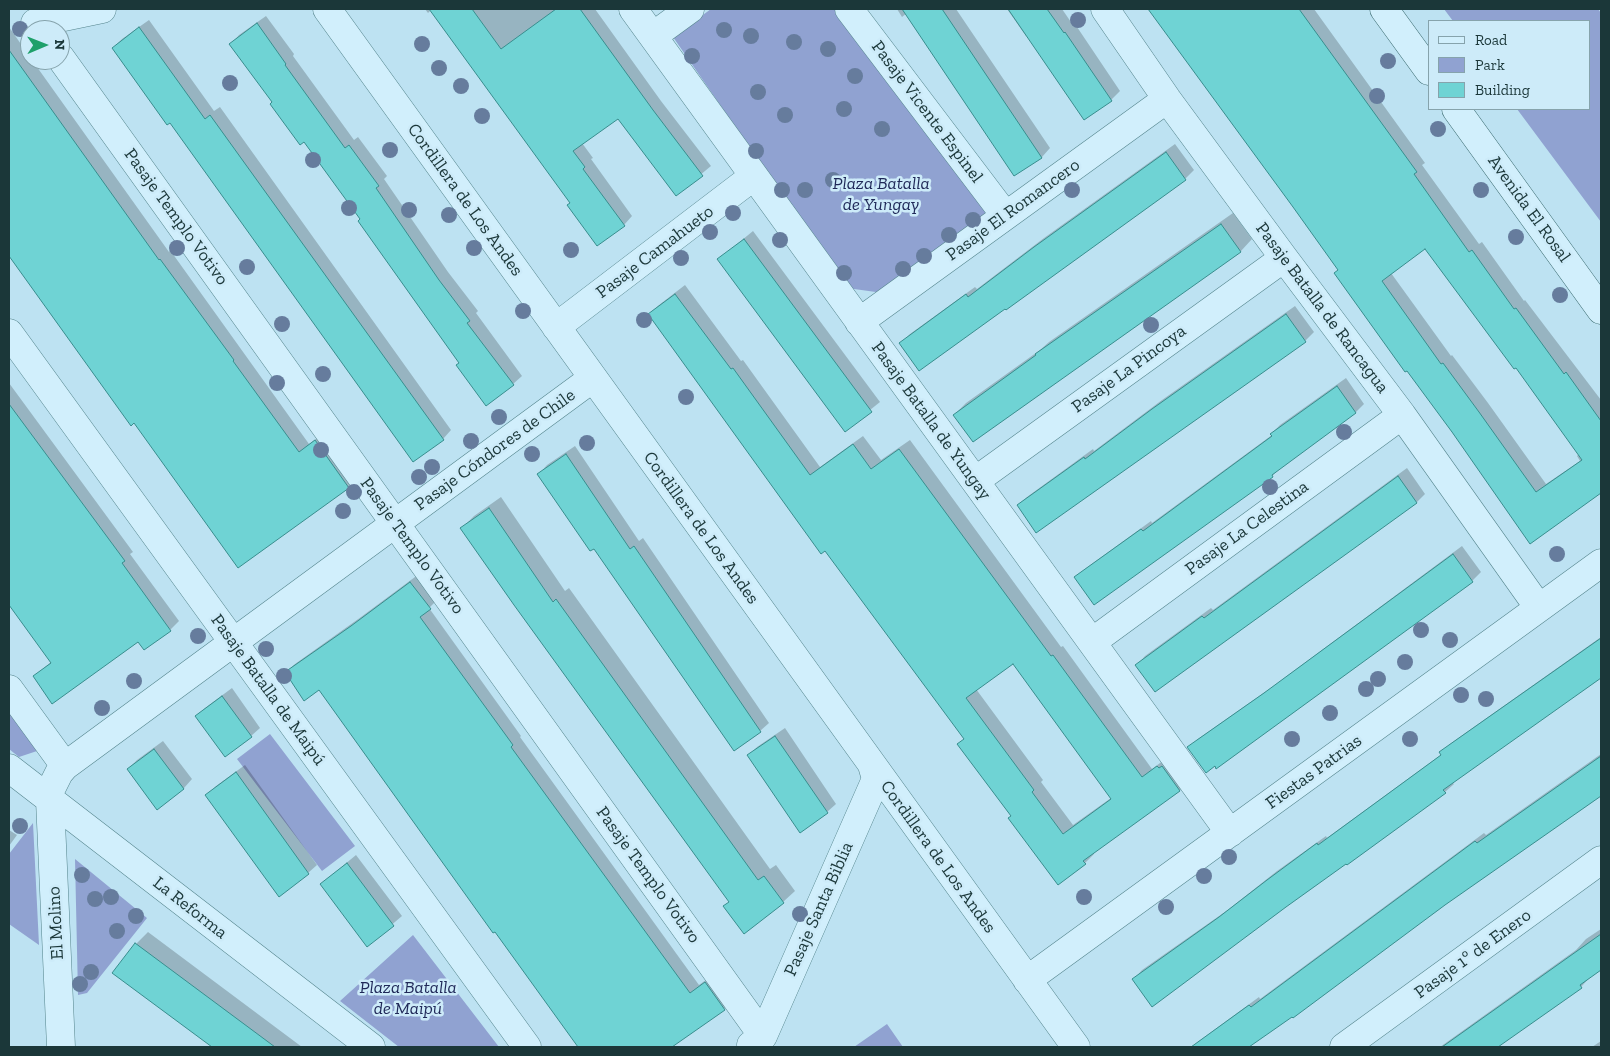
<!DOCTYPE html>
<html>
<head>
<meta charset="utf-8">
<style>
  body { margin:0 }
  #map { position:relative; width:1610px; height:1056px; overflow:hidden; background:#bde2f2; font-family:"Zilla Slab",serif }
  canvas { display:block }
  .frame { position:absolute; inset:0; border:10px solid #1b3739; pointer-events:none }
  .legend { position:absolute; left:1428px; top:20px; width:162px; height:90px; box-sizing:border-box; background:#cdebf9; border:1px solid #86a3ac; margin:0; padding:6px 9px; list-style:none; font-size:15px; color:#1b3739 }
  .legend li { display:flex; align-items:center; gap:10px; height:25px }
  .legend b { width:25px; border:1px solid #86a3ac }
  .north { position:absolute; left:20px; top:20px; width:50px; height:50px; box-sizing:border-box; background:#cdebf9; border:1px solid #86a3ac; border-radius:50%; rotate:89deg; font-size:14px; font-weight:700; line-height:20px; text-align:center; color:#1b3739 }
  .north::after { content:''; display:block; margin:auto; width:18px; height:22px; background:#1ea06b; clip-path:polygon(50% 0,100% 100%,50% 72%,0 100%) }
</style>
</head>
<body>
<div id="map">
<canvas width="1610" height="1056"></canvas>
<div class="frame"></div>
<ul class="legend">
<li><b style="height:6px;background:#d1effc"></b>Road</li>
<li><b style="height:14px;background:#90a2d1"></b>Park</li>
<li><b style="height:14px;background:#6fd3d4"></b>Building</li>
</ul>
<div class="north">N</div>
</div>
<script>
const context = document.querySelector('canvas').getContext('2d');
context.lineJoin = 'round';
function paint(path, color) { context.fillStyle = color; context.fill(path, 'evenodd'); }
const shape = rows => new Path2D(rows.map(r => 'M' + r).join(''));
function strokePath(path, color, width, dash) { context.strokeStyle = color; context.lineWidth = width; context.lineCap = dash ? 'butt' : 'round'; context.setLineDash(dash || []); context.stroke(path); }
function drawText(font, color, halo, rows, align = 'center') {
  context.font = font + ' "Zilla Slab",serif'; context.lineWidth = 5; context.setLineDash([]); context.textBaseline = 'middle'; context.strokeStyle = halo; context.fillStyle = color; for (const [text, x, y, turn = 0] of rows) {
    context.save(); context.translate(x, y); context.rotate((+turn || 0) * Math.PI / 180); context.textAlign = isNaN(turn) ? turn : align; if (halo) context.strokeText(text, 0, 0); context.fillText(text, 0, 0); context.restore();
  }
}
const green = shape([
  [711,9,842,9,994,211,883,293,847,288,673,37],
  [1444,9,1598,9,1601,13,1601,222,1517,109,1589,109,1589,21,1453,21],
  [9,695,39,736,37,751,19,757,9,749],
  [270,734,355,846,322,871,237,759],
  [33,823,39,945,9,924,9,854],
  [75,859,147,918,87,993,78,995],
  [413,935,499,1047,399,1047,340,1001],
  [887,1024,903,1047,854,1047]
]);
const shadow = shape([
  [425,9,595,9,661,101,711,166,676,195,618,117,582,143,593,158,591,159,632,216,624,225,571,203,431,10,428,13],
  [897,9,956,9,1050,148,1042,157,1015,174,907,13,902,17],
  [1007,9,1062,9,1073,25,1075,24,1120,91,1111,100,1084,118,1027,35,1026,36],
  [1149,9,1314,9,1425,163,1422,165,1479,244,1482,242,1524,301,1525,300,1601,400,1600,404,1601,406,1601,491,1530,542,1294,206],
  [1425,248,1517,366,1579,454,1577,456,1580,461,1546,484,1488,403,1452,355,1451,356,1391,273],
  [266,16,294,54,293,56,354,140,358,137,387,176,384,179,448,272,478,311,476,313,522,376,513,384,460,363,362,219,304,140,273,102,231,44,239,35],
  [149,20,214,111,220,107,451,430,443,439,113,48,122,39],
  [9,27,30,57,30,60,32,60,169,252,170,250,309,444,325,432,358,477,348,487,238,567,134,421,131,424,9,254],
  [1175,144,1194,170,1185,179,1006,309,1005,307,901,343,910,334,975,287,977,289,1044,238],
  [1233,213,1252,239,1241,251,973,441,954,415,966,403,1040,350,1049,342],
  [753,231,880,402,845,430,719,259],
  [685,285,741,361,743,360,820,467,863,436,881,460,910,440,1061,647,1063,646,1152,769,1168,757,1189,781,1180,790,1094,852,1094,854,1085,863,1012,816,959,744,965,738,649,314,659,305],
  [1013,662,1111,798,1073,825,1041,782,1043,780,976,689],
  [1295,306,1314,332,1305,341,1018,505,1027,497,1093,449,1094,451,1162,400],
  [1346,378,1364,404,1356,412,1281,467,1272,476,1076,577,1085,569,1151,521,1152,523,1272,435,1271,434,1280,425],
  [9,383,133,552,130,554,179,621,170,630,34,676,51,662,9,603],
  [575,446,639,541,643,538,769,723,760,731,594,547,539,474,547,465],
  [1407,468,1425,494,1417,502,1137,665,1145,656,1211,608,1213,610],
  [501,497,565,591,569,588,770,869,776,865,795,891,783,902,730,901,462,528,474,516],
  [1462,546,1481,572,1472,581,1189,748,1198,739,1275,685],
  [419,574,438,599,429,608,521,736,520,737,699,985,714,974,733,1000,724,1009,673,1044,673,1047,587,1047,320,688,286,672,295,664,361,617],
  [1601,637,1601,676,1452,782,1454,784,1445,792,1346,862,1134,979,1142,970,1229,909,1277,871,1326,836,1327,838,1442,754,1450,744],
  [232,688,260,728,251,736,196,716,205,708],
  [785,728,836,804,827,812,748,756,757,747],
  [163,741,192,779,184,788,157,808,128,769,137,760],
  [1601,754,1601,794,1444,904,1247,1047,1191,1047,1259,997,1260,999,1484,833,1486,835],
  [245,765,317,865,308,873,207,795,216,786],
  [9,830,17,835,9,846],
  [356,855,402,916,368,945,321,884],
  [1601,929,1601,969,1592,975,1581,987,1496,1047,1440,1047,1576,950,1586,939],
  [148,932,302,1047,214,1047,114,973,136,944],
  [1601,1041,1601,1047,1592,1047]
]);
const building = shape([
  [429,9,472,9,501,49,556,9,580,9,653,110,703,176,676,196,618,119,573,151,585,167,583,169,625,226,597,246,567,205,570,203,429,9],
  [902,9,942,9,1042,158,1014,176,902,9],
  [1008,9,1047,9,1064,33,1065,32,1112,101,1084,120,1008,9],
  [1148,9,1299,9,1417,172,1414,174,1469,252,1472,250,1514,309,1516,308,1564,374,1566,372,1601,421,1601,493,1530,544,1452,432,1407,371,1405,372,1334,273,1338,270,1293,207,1148,9],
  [1425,249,1514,369,1516,368,1582,460,1536,492,1479,412,1443,363,1441,364,1382,281,1425,249],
  [257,23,286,64,285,65,345,148,349,145,379,186,376,188,439,280,470,321,467,323,514,385,486,406,456,365,459,363,358,221,360,219,304,142,300,145,270,104,272,102,229,44,257,23],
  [139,27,205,119,210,115,444,440,413,462,170,123,167,125,112,48,139,27],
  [9,50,159,260,160,259,234,360,233,361,299,452,315,440,349,488,238,568,134,423,131,426,9,256,9,50],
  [1166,152,1186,180,1006,310,1005,309,919,371,899,343,966,294,968,297,1034,247,1166,152],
  [1221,224,1241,252,973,442,953,415,1036,355,1035,354,1221,224],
  [744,239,872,412,845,432,717,259,744,239],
  [675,294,731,369,733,368,810,475,853,444,871,469,899,449,1051,656,1053,655,1142,777,1157,766,1159,768,1162,766,1180,791,1083,861,1086,864,1058,885,1008,818,1011,816,957,744,964,739,825,551,821,554,648,314,675,294],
  [1013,664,1111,799,1063,834,1032,792,1034,790,966,698,1013,664],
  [1286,314,1306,342,1036,533,1017,505,1084,457,1085,459,1152,409,1286,314],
  [1337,386,1356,413,1272,475,1273,477,1094,605,1074,577,1141,529,1143,531,1272,436,1270,434,1337,386],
  [9,404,125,561,122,563,171,631,144,650,138,642,52,704,33,676,51,663,9,605,9,404],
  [566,454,630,549,634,546,761,732,734,751,594,549,590,551,537,474,566,454],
  [1398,476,1417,503,1155,692,1135,665,1202,616,1204,618,1398,476],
  [489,508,553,602,556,599,758,880,764,876,784,903,744,934,723,906,729,902,514,605,460,528,489,508],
  [1453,554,1473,582,1216,769,1215,766,1206,773,1187,747,1264,693,1453,554],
  [410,582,431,609,420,617,513,745,511,747,690,993,705,982,725,1010,672,1047,578,1047,495,932,493,933,319,690,304,701,285,672,351,626,410,582],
  [1601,638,1601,678,1443,790,1446,793,1347,865,1346,864,1286,907,1152,1007,1132,979,1219,917,1267,880,1317,843,1318,845,1441,755,1439,752,1601,638],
  [222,696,252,737,225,757,195,716,222,696],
  [775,736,828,813,800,833,747,755,775,736],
  [154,749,184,789,157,810,127,769,154,749],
  [1601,756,1601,796,1445,905,1293,1018,1292,1017,1249,1047,1191,1047,1249,1005,1251,1007,1475,841,1477,843,1601,756],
  [236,772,309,874,279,897,205,795,236,772],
  [347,863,394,926,367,947,320,884,347,863],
  [1601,934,1601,970,1580,985,1582,988,1498,1047,1442,1047,1601,934],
  [135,943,275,1047,212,1047,112,973,135,943]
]);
const street = shape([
  [327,9,1076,1047],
  [633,9,1230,833],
  [849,9,1005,215],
  [1105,9,1167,99,1284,258,1402,415,1539,608],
  [35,23,102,9],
  [653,36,690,9],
  [60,57,763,1036],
  [859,322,1167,99],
  [556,327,754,176],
  [9,333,527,1047],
  [975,481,1284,258],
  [1092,642,1402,415],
  [9,689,65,766],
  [9,768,371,1047],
  [1027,980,1601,563],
  [751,1045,763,1036,876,779,872,765],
  [61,1047,50,800,51,789,59,773,65,766,593,378],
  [1344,1047,1601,860]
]);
const secondary = shape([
  [1384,9,1429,71],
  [1456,109,1601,310]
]);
const trees = [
  [1078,20],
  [20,29],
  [724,30],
  [751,36],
  [794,42],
  [422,44],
  [828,49],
  [692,56],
  [1388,61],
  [439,68],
  [855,76],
  [230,83],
  [461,86],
  [758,92],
  [1377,96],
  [844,109],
  [785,115],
  [482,116],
  [882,129],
  [1438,129],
  [390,150],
  [756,151],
  [313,160],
  [833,180],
  [782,190],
  [805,190],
  [1072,190],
  [1481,190],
  [349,208],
  [409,210],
  [733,213],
  [449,215],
  [973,220],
  [710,232],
  [949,235],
  [1516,237],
  [780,240],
  [177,248],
  [474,248],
  [571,250],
  [924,256],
  [681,258],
  [247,267],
  [903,269],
  [844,273],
  [1560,295],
  [523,311],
  [644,320],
  [282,324],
  [1151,325],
  [323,374],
  [277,383],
  [686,397],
  [499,417],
  [1344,432],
  [471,441],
  [587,443],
  [321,450],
  [532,454],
  [432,467],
  [419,477],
  [1270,487],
  [354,492],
  [343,511],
  [1557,554],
  [1421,630],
  [198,636],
  [1450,640],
  [266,649],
  [1405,662],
  [284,676],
  [1378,679],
  [134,681],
  [1366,689],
  [1461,695],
  [1486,699],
  [102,708],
  [1330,713],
  [1292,739],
  [1410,739],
  [20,826],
  [1229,857],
  [82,875],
  [1204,876],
  [111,897],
  [1084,897],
  [95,899],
  [1166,907],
  [800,914],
  [136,916],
  [117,931],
  [91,972],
  [80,984]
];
const streetNames = [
  ["Pasaje Vicente Espinel",927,112,53],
  ["Cordillera de Los Andes",465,200,54],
  ["Avenida El Rosal",1529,209,54],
  ["Pasaje El Romancero",1013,210,-36],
  ["Pasaje Templo Votivo",176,217,54],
  ["Pasaje Camahueto",655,252,-37],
  ["Pasaje Batalla de Rancagua",1322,308,53],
  ["Pasaje La Pincoya",1129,369,-36],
  ["Pasaje Batalla de Yungay",931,421,54],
  ["Pasaje Cóndores de Chile",495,450,-36],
  ["Cordillera de Los Andes",701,528,54],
  ["Pasaje La Celestina",1247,528,-36],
  ["Pasaje Templo Votivo",412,546,54],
  ["Pasaje Batalla de Maipú",268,690,54],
  ["Fiestas Patrias",1314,772,-36],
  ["Cordillera de Los Andes",938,857,54],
  ["Pasaje Templo Votivo",648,875,54],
  ["La Reforma",190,908,38],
  ["Pasaje Santa Biblia",819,909,-66],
  ["El Molino",56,923,-93],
  ["Pasaje 1º de Enero",1473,954,-36]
];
const parkNames = [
  ["Plaza Batalla",881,184],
  ["de Yungay",881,205],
  ["Plaza Batalla",408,988],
  ["de Maipú",408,1009]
];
paint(green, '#90a2d1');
paint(shadow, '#0003');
paint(building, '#6fd3d4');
strokePath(building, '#388d8d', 1);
strokePath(street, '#54848c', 29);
strokePath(secondary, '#38686d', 29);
strokePath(street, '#d1effc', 28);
strokePath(secondary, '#d1effc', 28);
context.fillStyle = '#667c9d';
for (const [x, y] of trees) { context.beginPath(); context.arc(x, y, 8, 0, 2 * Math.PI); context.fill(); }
drawText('18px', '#1b3739', '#cdebf9', streetNames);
drawText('italic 18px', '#1f2858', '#cdebf9', parkNames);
</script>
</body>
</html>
